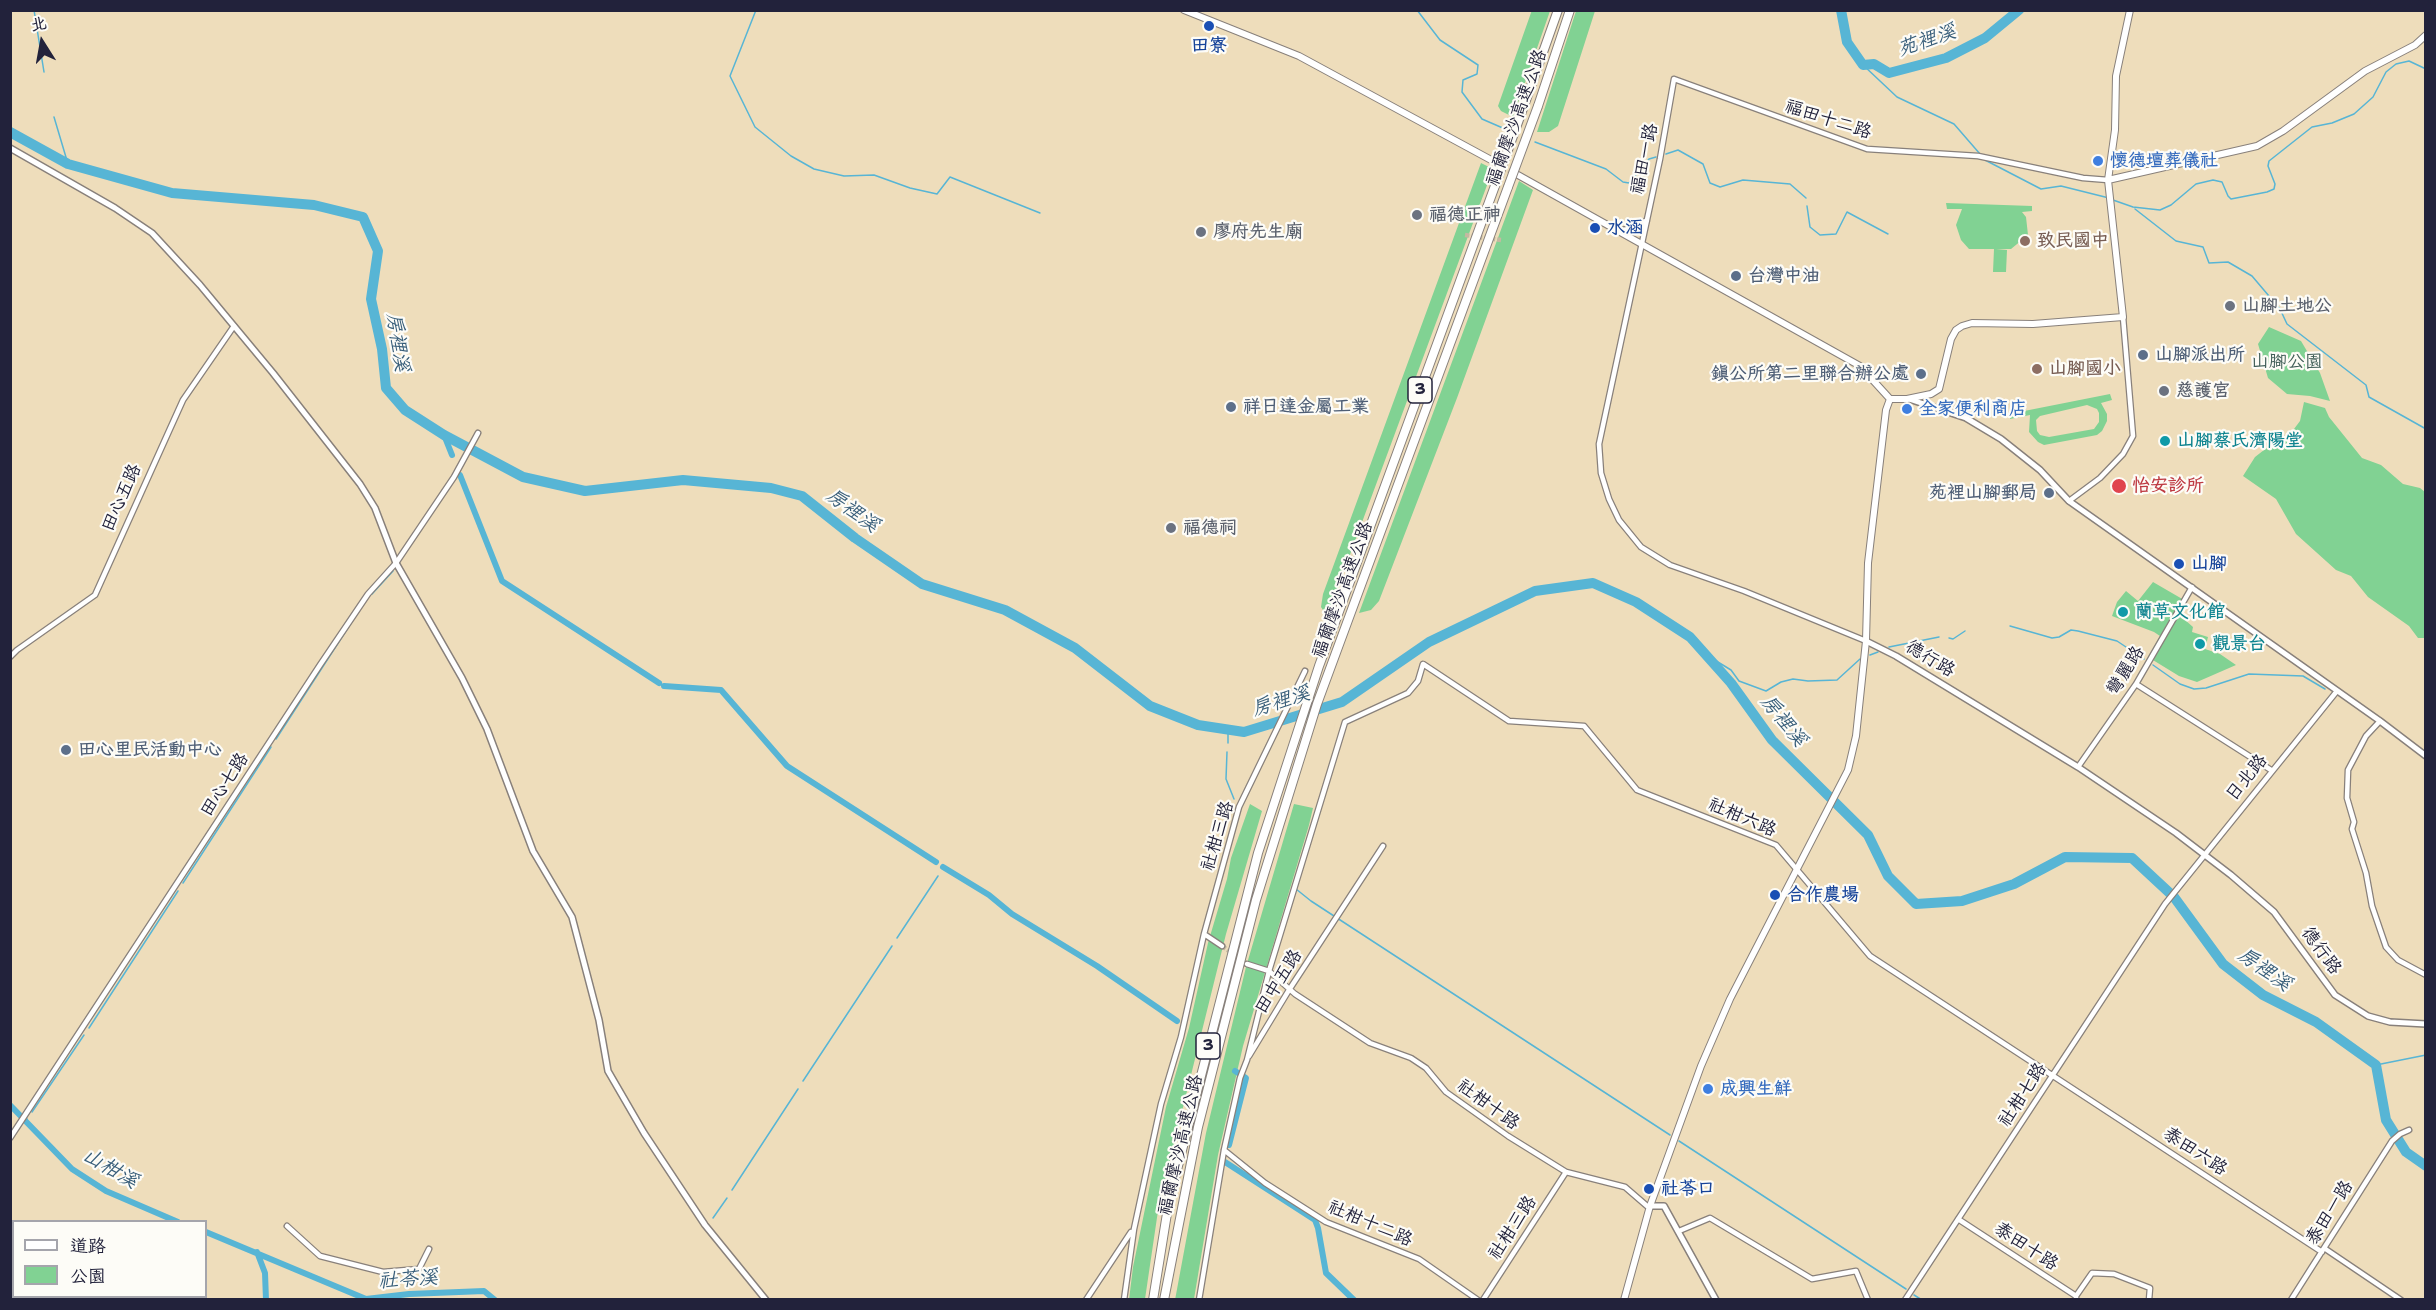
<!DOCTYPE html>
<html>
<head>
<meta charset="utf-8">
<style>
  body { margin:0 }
  #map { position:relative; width:2436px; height:1310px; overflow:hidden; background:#edb; font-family:"Shantell Sans","LXGW WenKai TC",sans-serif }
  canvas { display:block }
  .frame { position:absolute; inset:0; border:12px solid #22223b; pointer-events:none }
  .legend { position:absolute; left:12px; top:1220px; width:195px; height:78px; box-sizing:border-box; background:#fdfcf7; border:2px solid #a5a5ac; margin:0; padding:8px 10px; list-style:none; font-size:18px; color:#22223b }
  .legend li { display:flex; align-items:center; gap:12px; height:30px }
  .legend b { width:30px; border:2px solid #a5a5ac }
  .north { position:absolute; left:12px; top:12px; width:60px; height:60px; -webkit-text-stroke:4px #fdfcf7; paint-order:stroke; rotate:349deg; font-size:16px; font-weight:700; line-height:24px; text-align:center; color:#22223b }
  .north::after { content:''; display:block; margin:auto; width:21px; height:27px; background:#22223b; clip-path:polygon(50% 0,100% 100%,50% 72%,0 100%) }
</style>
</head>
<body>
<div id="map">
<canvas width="2436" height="1310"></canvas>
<div class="frame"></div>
<ul class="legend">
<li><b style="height:8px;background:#fff"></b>道路</li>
<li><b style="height:16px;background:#81d293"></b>公園</li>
</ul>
<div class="north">北</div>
</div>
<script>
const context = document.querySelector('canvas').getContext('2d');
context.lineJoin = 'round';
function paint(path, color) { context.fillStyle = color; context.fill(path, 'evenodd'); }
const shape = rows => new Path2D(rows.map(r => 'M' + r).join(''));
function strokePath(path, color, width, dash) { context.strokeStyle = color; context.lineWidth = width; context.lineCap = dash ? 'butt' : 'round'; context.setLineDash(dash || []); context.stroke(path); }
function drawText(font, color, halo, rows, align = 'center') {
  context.font = font + ' "Shantell Sans","LXGW WenKai TC",sans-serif'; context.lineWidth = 4.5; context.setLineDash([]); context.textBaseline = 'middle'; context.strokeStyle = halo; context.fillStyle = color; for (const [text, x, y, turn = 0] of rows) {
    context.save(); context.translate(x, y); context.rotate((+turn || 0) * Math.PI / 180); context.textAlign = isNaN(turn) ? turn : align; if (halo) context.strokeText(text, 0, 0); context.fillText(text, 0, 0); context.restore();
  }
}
const green = shape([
  [1532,10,1550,11,1513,117,1501,111,1498,106],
  [1576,11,1595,11,1558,126,1549,132,1537,132],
  [1481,163,1493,169,1328,614,1325,613,1321,607,1323,594],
  [1519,181,1533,190,1457,398,1379,601,1371,610,1359,613],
  [1946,203,2032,206,2032,211,2022,212,2026,217,2028,235,2011,249,1996,249,2007,250,2006,272,1993,272,1994,249,1969,249,1961,240,1956,225,1962,209,1947,209],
  [2269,327,2301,341,2320,373,2330,401,2310,396,2287,394,2268,378,2258,344],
  [2110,394,2112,400,2101,403,2107,414,2107,421,2102,431,2097,435,2044,445,2038,442,2029,432,2030,415,2010,419,2009,414],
  [2087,405,2097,409,2099,413,2099,422,2094,429,2049,437,2040,435,2037,431,2036,420,2040,416],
  [2304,402,2325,408,2329,417,2362,458,2381,465,2403,484,2420,488,2425,492,2425,638,2418,638,2409,626,2368,597,2351,576,2336,570,2296,534,2276,499,2243,476,2255,457,2273,443,2288,437,2300,421],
  [2153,582,2184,600,2176,612,2193,627,2192,632,2208,637,2205,649,2220,654,2236,665,2197,682,2179,676,2148,657,2160,636,2154,632,2112,616,2117,602,2126,591,2138,601],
  [1250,804,1262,811,1226,934,1159,1204,1145,1299,1129,1300,1133,1267,1166,1107,1189,1028,1208,943,1227,879,1231,858],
  [1294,804,1313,808,1309,825,1243,1046,1218,1155,1194,1299,1175,1300,1206,1133,1246,967]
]);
const stream = shape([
  [34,10,44,72],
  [756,10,730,76,755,127,791,156,814,169,844,176,874,175,910,188,937,194,950,177,1040,213],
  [1417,10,1440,40,1478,65,1477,74,1463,80,1462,92,1482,119,1512,132],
  [1863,65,1897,97,1954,124,1980,154],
  [54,117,68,164],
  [1535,142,1606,169,1623,182,1629,183,1649,159,1656,157],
  [1666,154,1678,150,1703,164,1710,183,1720,187,1743,180,1790,184,1806,198],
  [1985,160,2041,189,2061,186,2109,198],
  [2113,200,2133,207,2160,210,2171,205,2196,184,2213,180,2222,182,2228,196,2231,199,2267,192,2274,189,2275,184,2268,166,2269,161,2312,127,2332,123,2354,114,2373,97,2386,72,2396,64,2409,61,2426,69],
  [1807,206,1810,227,1820,235,1836,234,1847,212,1888,234],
  [2135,209,2176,241,2203,247,2209,263,2228,262,2252,276,2280,309,2287,324,2366,385,2369,397,2426,429],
  [372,594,393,571],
  [2010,626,2052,638,2059,637,2071,630,2078,631,2117,641,2144,659],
  [1949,638,1953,639,1965,631],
  [1889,647,1939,637],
  [1870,655,1878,652],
  [1708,656,1731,670,1739,681,1766,691,1781,682,1793,679,1808,681,1837,680,1860,659],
  [2153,665,2180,684,2194,689,2206,688,2249,674,2303,676,2325,689],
  [276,739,364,603],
  [1228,743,1228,730],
  [1227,752,1226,779,1234,799],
  [943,868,943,867],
  [183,883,271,747],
  [1296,889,1311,901,1670,1135],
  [897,938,938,876],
  [89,1028,178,891],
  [2376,1065,2426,1055],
  [803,1081,892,946],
  [32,1112,84,1035],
  [26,1121,27,1119],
  [1679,1141,1906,1289],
  [732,1190,798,1089],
  [713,1218,727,1198],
  [1914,1295,1922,1300]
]);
const canal = shape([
  [444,435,452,455],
  [460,475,502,581,659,683],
  [664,686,721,690,787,766,936,862],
  [943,867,989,895,1012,914,1097,966,1177,1021],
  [10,1105,72,1169,106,1191,178,1222],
  [1229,1145,1246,1078,1235,1071],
  [1225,1162,1315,1220,1318,1228,1326,1273,1354,1300],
  [206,1232,366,1299,409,1294,484,1291,495,1300],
  [257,1252,265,1273,266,1300]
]);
const river = shape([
  [1841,10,1847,42,1863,65,1874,64,1889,73,1946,58,1985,38,2019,10],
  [10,132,68,164,172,193,314,205,363,217,378,251,371,299,382,349,386,388,405,410,444,435,523,477,585,491,683,480,771,488,802,496,855,538,922,584,1005,610,1075,648,1150,706,1198,725,1244,732,1342,702,1429,642,1535,591,1593,583,1636,602,1690,637,1731,683,1772,740,1868,835,1888,876,1916,904,1962,901,2014,884,2065,857,2132,858,2174,897,2223,964,2263,995,2316,1022,2376,1065,2386,1120,2406,1152,2426,1166]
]);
const minorTunnel = shape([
  [1465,235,1501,240],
  [1222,946,1247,964]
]);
const secondaryTunnel = shape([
  [1493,161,1516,174]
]);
const minor = shape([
  [2069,501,2100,478,2123,454,2133,436,2123,317],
  [1866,641,1744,591,1670,565,1641,547,1619,520,1609,499,1601,473,1599,444,1660,159,1674,79,1867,149,1978,156,2083,178,2108,180],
  [10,657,17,650,95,595,183,400,234,326],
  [2136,684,2271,770],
  [2380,721,2366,736,2348,770,2347,798,2354,822,2352,829,2366,873,2372,906,2386,947,2398,960,2426,975],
  [2078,767,2136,684,2192,587],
  [1204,934,1239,807,1305,671],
  [1247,964,1269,971,1295,994,1370,1043,1411,1058,1426,1068,1446,1092,1508,1136,1566,1172,1625,1187,1647,1206,1650,1206],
  [1249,1056,1289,990,1383,846],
  [10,1138,320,665,368,594,396,563,454,477,478,433],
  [1224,1150,1265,1183,1326,1222,1419,1259,1478,1300],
  [1958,1219,2076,1296,2076,1300],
  [287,1226,320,1256,383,1272,419,1269,429,1249],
  [1679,1231,1710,1218,1812,1279,1856,1271,1868,1300],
  [2324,1248,2401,1300],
  [2076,1296,2092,1273,2114,1274,2150,1288,2149,1300],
  [1086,1300,1131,1232],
  [1124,1300,1134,1229,1161,1104,1181,1037,1204,934,1222,946],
  [1199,1300,1224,1150,1240,1078,1247,1060,1269,971,1345,722,1408,693,1418,681,1423,664,1509,721,1584,726,1637,790,1776,845,1870,956,2322,1252],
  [1483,1300,1566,1172],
  [1905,1300,2165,904,2337,691],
  [2291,1300,2392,1141,2400,1134,2409,1130]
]);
const tertiary = shape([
  [10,148,115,208,152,233,200,285,273,373,360,484,375,508,396,563,462,678,487,729,533,851,572,917,599,1020,608,1071,644,1133,705,1225,766,1300],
  [1619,231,1635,228,1646,221],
  [1909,399,1966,418,2001,439,2040,470,2069,501,2380,721,2426,756],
  [1866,641,1896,656,2078,767,2176,833,2231,875,2274,912,2335,995,2368,1016,2390,1022,2426,1024],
  [1650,1206,1664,1206,1716,1300]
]);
const secondary = shape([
  [1184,10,1299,56,1493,161],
  [1518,175,1860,366,1890,399,1907,399,1931,394,1939,389,1951,339,1956,330,1962,326,1972,323,2033,324,2123,317,2108,180,2115,130,2116,76,2130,10],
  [2108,180,2257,146,2283,131,2365,71,2415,45,2426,35],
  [1624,1300,1650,1206,1701,1066,1730,999,1848,770,1856,736,1866,641,1868,563,1886,410,1890,399]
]);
const motorway = shape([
  [1525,103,1558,10],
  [1538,106,1570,10],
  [1153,1300,1169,1201,1258,853,1319,666,1496,183],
  [1164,1300,1198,1127,1256,900,1317,704,1508,187]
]);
const motorwayBridge = shape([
  [1496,183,1525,103],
  [1508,187,1538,106]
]);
const markers = [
  [1209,26,6,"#1a4fb4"],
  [2098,161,6,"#3f7fe0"],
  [1417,215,6,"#6b7280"],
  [1595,228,6,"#1a4fb4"],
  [1201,232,6,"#6b7280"],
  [2025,241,6,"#8d6e63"],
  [1736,276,6,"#5c6f8a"],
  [2230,306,6,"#6b7280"],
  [2143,355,6,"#5c6f8a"],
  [2037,369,6,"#8d6e63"],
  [1921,374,6,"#5c6f8a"],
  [2164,391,6,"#6b7280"],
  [1231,407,6,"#5c6f8a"],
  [1907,409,6,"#3f7fe0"],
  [2165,441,6,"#0f9aa8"],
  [2119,486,8,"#e0444e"],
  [2049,493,6,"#5c6f8a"],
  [1171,528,6,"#6b7280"],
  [2179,564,6,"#1a4fb4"],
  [2123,612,6,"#0f9aa8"],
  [2200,644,6,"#0f9aa8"],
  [66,750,6,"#5c6f8a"],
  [1775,895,6,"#1a4fb4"],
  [1708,1089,6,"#3f7fe0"],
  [1649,1189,6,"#1a4fb4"]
];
const shields = [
  [1420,390,24],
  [1208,1046,24]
];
const shieldNames = [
  ["3",1420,390],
  ["3",1208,1046]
];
const transitNames = [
  ["田寮",1209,46,"center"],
  ["水涵",1607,228],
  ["山腳",2191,564],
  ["合作農場",1787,895],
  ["社苓口",1661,1189]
];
const streetNames = [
  ["福爾摩沙高速公路",1517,118,-70],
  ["福田十二路",1828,120,18],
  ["福田一路",1645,159,-78],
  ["田心五路",122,498,-66],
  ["福爾摩沙高速公路",1343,590,-70],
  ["德行路",1930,659,31],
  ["彎麗路",2126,671,-58],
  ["日北路",2247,778,-51],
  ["田心七路",225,785,-57],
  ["社柑六路",1742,818,23],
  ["社柑三路",1218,836,-73],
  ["德行路",2321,951,54],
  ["田中五路",1279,982,-58],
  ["社柑七路",2023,1095,-57],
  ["社柑十路",1488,1105,36],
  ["福爾摩沙高速公路",1181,1145,-77],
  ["泰田六路",2195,1152,33],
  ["泰田一路",2330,1213,-58],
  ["社柑十二路",1370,1224,23],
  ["社柑三路",1513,1228,-57],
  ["泰田十路",2026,1247,33]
];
const shopNames = [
  ["懷德壇葬儀社",2110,161],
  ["全家便利商店",1919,409],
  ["成興生鮮",1720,1089]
];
const worshipNames = [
  ["福德正神",1429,215],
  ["廖府先生廟",1213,232],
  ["山腳土地公",2242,306],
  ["慈護宮",2176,391],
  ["福德祠",1183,528]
];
const educationNames = [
  ["致民國中",2037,241],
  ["山腳國小",2049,369]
];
const serviceNames = [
  ["台灣中油",1748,276],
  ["山腳派出所",2155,355],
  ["鎮公所第二里聯合辦公處",1909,374,"right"],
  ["祥日達金屬工業",1243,407],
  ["苑裡山腳郵局",2037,493,"right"],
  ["田心里民活動中心",78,750]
];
const parkNames = [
  ["山腳公園",2287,362]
];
const cultureNames = [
  ["山腳蔡氏濟陽堂",2177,441],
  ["蘭草文化館",2135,612],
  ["觀景台",2212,644]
];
const healthNames = [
  ["怡安診所",2132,486]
];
const waterNames = [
  ["苑裡溪",1927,41,-19],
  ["房裡溪",397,342,81],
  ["房裡溪",852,511,36],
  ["房裡溪",1281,702,-17],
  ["房裡溪",1783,721,51],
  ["房裡溪",2264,970,35],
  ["山柑溪",110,1169,30],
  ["社苓溪",408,1280,-4]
];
paint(green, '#81d293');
strokePath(stream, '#57b5d5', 1.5);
strokePath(canal, '#57b5d5', 6);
strokePath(river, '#57b5d5', 10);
strokePath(minorTunnel, '#c5b8a1', 4.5, [4.5, 2]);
strokePath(secondaryTunnel, '#c5b8a1', 6, [6, 3]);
strokePath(minor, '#88807b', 7);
strokePath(tertiary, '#88807b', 8);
strokePath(secondary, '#88807b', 8);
strokePath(motorway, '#88807b', 10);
strokePath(minor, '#fff', 4.5);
strokePath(tertiary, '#fff', 5);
strokePath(secondary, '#fff', 6);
strokePath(motorway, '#fff', 8);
strokePath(motorwayBridge, '#88807b', 10, []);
strokePath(motorwayBridge, '#fff', 8);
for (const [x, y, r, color] of markers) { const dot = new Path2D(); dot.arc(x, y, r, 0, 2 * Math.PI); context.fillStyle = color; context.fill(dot); strokePath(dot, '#fdfcf7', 2); }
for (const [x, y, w] of shields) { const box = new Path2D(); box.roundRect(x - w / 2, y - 13, w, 26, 4.5); context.fillStyle = '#fdfcf7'; context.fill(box); strokePath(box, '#22223b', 1.5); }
drawText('bold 16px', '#22223b', null, shieldNames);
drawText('bold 18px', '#164399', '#fdfcf7', transitNames, 'left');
drawText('18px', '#22223b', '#fdfcf7', streetNames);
drawText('bold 18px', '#366cbe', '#fdfcf7', shopNames, 'left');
drawText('bold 18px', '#5b616d', '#fdfcf7', worshipNames, 'left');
drawText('bold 18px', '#785e54', '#fdfcf7', educationNames, 'left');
drawText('bold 18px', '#4e5e75', '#fdfcf7', serviceNames, 'left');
drawText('18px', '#43605a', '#fdfcf7', parkNames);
drawText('bold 18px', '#0d838f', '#fdfcf7', cultureNames, 'left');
drawText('bold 18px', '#be3a42', '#fdfcf7', healthNames, 'left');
drawText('italic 20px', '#375d79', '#fdfcf7', waterNames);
</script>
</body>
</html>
